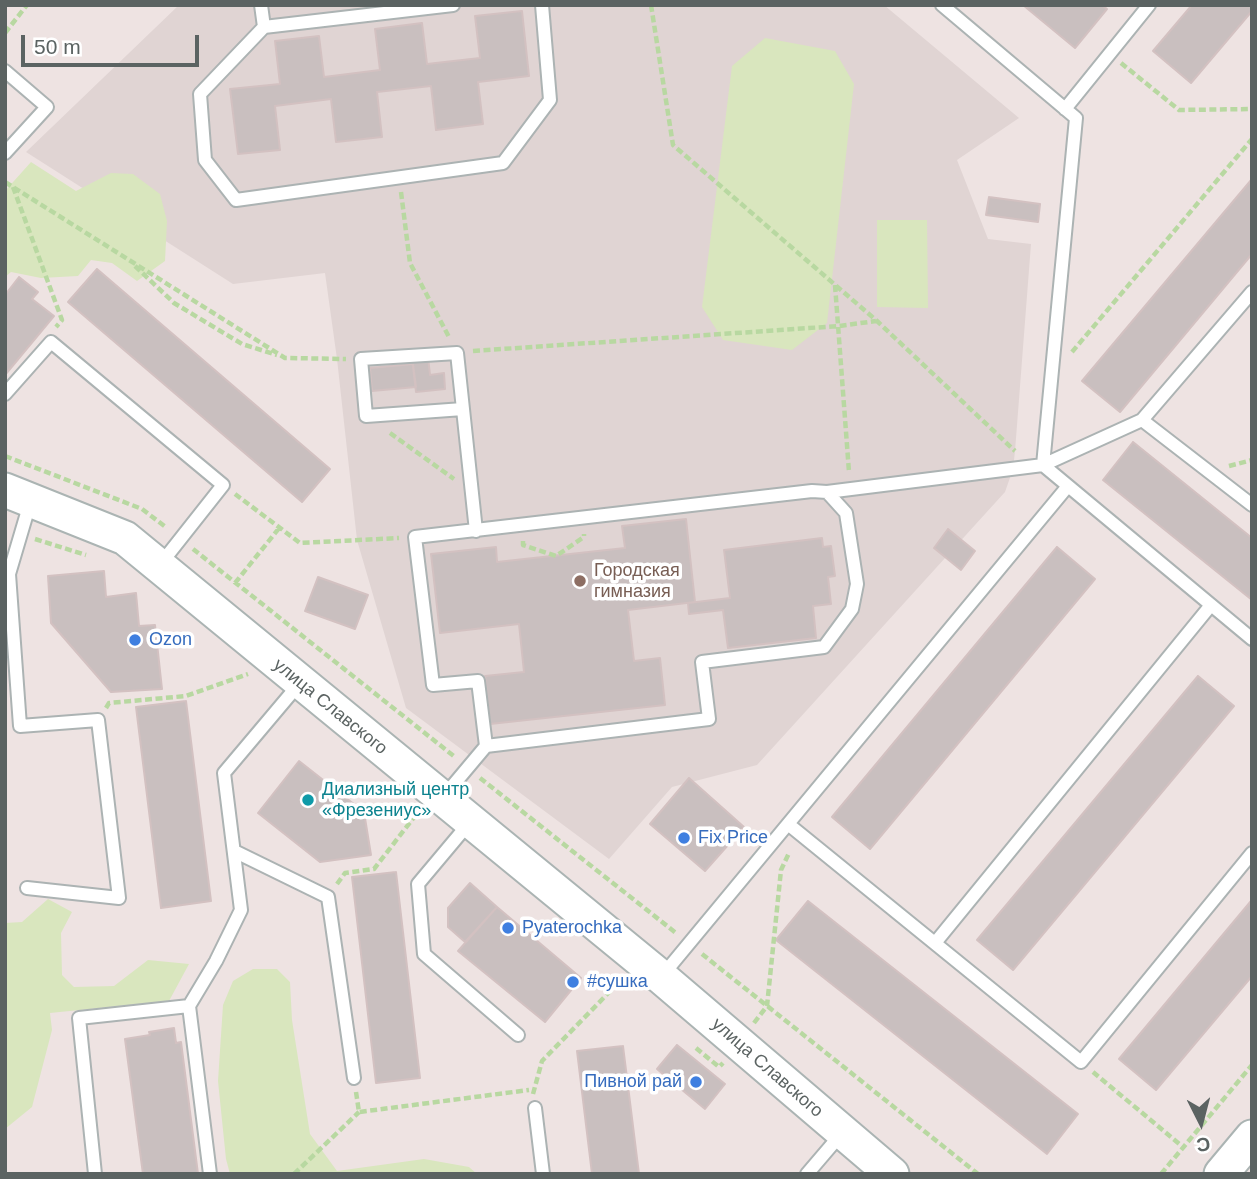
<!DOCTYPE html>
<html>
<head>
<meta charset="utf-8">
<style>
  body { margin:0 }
  #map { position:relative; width:1257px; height:1179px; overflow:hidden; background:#eee3e2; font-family:Arial,sans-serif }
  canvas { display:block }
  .frame { position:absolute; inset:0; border:7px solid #5b6362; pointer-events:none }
  .north { position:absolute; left:1166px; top:1088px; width:70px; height:70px; -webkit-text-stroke:5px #fff; paint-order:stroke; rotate:174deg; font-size:19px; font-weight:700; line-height:28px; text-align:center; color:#5b6362 }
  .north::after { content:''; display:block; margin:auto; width:24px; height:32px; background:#5b6362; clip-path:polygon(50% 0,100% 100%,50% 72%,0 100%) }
  .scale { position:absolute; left:21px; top:35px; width:178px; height:32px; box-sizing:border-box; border:4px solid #5b6362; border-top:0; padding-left:9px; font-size:21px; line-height:24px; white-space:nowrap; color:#5b6362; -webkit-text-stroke:5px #fff; paint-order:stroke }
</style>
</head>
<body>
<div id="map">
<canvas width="1257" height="1179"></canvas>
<div class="frame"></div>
<div class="north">С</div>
<div class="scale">50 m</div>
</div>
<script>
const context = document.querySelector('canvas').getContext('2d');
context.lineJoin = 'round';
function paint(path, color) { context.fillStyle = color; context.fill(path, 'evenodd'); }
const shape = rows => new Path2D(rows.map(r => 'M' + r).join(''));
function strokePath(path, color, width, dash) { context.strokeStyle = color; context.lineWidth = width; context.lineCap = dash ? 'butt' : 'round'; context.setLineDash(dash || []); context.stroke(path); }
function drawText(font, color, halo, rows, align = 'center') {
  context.font = font + ' Arial,sans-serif'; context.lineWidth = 7; context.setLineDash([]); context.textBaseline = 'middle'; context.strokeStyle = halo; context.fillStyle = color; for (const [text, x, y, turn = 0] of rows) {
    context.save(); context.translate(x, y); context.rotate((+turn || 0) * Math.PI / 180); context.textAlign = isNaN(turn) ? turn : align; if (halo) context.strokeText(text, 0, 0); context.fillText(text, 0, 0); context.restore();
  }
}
const education = shape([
  [179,5,884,5,1019,118,957,160,988,239,1031,244,1015,451,1013,469,1005,492,757,765,672,787,609,859,406,708,357,540,337,359,325,273,233,284,26,152]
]);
const green = shape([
  [765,38,835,51,854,84,827,323,792,350,723,340,702,307,732,66],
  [31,162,76,191,111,173,133,174,160,194,167,221,165,261,137,281,112,263,91,260,78,276,41,278,11,272,5,277,5,191],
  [877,220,927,220,928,308,877,307],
  [48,899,72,912,61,933,62,975,74,987,114,986,148,960,189,964,169,1001,50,1013,52,1030,32,1107,5,1129,5,923,22,922],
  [253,969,277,969,290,982,292,1020,310,1134,337,1171,424,1159,469,1167,477,1174,230,1174,226,1159,218,1081,223,1005,233,981]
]);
const building = shape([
  [1023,5,1102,5,1107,9,1075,48,1023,5],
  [1192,5,1252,5,1252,11,1191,83,1153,51,1192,5],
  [522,11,529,76,478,82,483,124,436,130,431,86,377,92,382,137,336,142,331,99,275,106,280,150,238,154,230,89,280,84,275,41,319,36,324,77,380,70,375,29,422,23,427,64,480,58,475,16,522,11],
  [1252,179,1252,254,1120,412,1082,381,1252,179],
  [989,197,1040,204,1038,222,986,215,989,197],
  [97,269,330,469,302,502,68,302,97,269],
  [19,277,38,292,32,299,54,316,5,375,5,295,19,277],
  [428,357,430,375,444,373,445,389,416,392,412,358,428,357],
  [413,364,416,387,372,391,370,368,413,364],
  [1133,442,1252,538,1252,600,1103,480,1133,442],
  [686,519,695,602,628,610,634,661,660,658,665,705,490,724,485,676,524,672,519,624,440,633,431,554,496,547,497,562,625,548,622,526,686,519],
  [948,529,975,551,961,570,934,548,948,529],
  [822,538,823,547,831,546,835,576,828,577,831,604,813,606,816,638,728,648,723,610,689,614,688,603,730,598,724,550,822,538],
  [1057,547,1095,579,870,849,832,817,1057,547],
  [104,571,106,597,136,593,139,626,155,625,162,689,111,692,51,623,48,576,104,571],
  [318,577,368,595,355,629,305,611,318,577],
  [1198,676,1234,706,1013,970,977,940,1198,676],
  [186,701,211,901,161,908,136,707,186,701],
  [299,761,364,812,371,855,320,862,258,813,299,761],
  [689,778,744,827,705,871,650,824,689,778],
  [396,872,420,1078,376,1083,352,877,396,872],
  [470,883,497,907,465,942,448,927,448,908,470,883],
  [808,901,1078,1114,1047,1154,776,940,808,901],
  [1251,901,1252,976,1156,1090,1119,1059,1251,901],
  [497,907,581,978,545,1022,458,951,497,907],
  [174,1028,176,1043,181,1042,198,1174,143,1174,125,1039,150,1035,149,1032,174,1028],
  [677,1045,725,1084,705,1109,657,1069,677,1045],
  [623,1046,639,1174,592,1174,577,1051,623,1046]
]);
const path = shape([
  [651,5,673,145,877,321,1015,451],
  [5,33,27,5],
  [1121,63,1179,110,1252,109],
  [5,182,285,358,346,359],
  [13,187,62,320,56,327],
  [401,192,410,263,449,337],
  [135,266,174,303,242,344,277,355],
  [835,285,849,472],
  [473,351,839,326,876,321],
  [1072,352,1252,139],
  [390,433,454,479],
  [5,456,142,509,167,528],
  [1229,466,1252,460],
  [235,494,300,543,399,538],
  [35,539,86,555],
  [523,541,523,545,556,556,584,537,584,534],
  [193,549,455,757],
  [235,583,280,527],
  [106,708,109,703,186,696,248,674],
  [480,778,676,933],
  [337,884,345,873,374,869,415,816],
  [702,954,978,1174],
  [754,1023,767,1006,781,870,789,853],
  [696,1048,719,1067,723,1063],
  [1093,1072,1183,1147],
  [356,1092,359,1112,529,1090],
  [533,1094,542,1061,622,979],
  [294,1174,359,1112],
  [1161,1174,1252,1065]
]);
const lane = shape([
  [261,5,264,27,200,94,205,160,236,200,503,163,550,100,542,5],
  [942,5,1076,118,1043,465,1252,639],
  [264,27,453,5],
  [5,71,47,107,5,153],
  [1065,109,1149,5],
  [5,394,51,342,223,485,159,566],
  [463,409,366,416,361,359,457,353,476,531],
  [1142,420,1252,292],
  [827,492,1043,465,1142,420,1252,505],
  [444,796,486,746,709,719,702,662,824,647,852,609,857,584,846,513,827,492,812,491,415,537,433,685,478,681,486,746],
  [470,822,418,884,424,954,518,1035],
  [788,824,1081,1062,1252,853],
  [234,851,328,897,354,1078],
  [27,888,119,898,98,720,20,726,9,574,30,503],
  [935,943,1211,605],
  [662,976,1068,486],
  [189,1006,210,1174],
  [535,1108,543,1174],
  [95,1174,79,1018,189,1006,216,961,241,910,224,773,299,684],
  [807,1174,842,1133]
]);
const secondary = shape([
  [5,490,125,538,661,977,892,1174],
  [1221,1174,1252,1137]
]);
const markers = [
  [580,581,7,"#8d6e63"],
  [135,640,7,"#3f7fe0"],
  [308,800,7,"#0f9aa8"],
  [684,838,7,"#3f7fe0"],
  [508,928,7,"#3f7fe0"],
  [573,982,7,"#3f7fe0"],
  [696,1082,7,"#3f7fe0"]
];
const educationNames = [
  ["Городская",594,571],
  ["гимназия",594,592]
];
const shopNames = [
  ["Ozon",149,640],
  ["Fix Price",698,838],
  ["Pyaterochka",522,928],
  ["#сушка",587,982],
  ["Пивной рай",682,1082,"right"]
];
const streetNames = [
  ["улица Славского",330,707,39],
  ["улица Славского",767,1068,41]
];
const cultureNames = [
  ["Диализный центр",322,790],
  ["«Фрезениус»",322,811]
];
paint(education, '#e0d4d3');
paint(green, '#d9e6be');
paint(building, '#c9bfbf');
strokePath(building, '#d3c1c1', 2);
strokePath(lane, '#acb3b3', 16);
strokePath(secondary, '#abb4b3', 37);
strokePath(path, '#b8d8a1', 4.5, [7, 3.5]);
strokePath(lane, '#fff', 12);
strokePath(secondary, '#fff', 33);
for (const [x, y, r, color] of markers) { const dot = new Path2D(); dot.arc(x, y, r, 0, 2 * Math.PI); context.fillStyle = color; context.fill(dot); strokePath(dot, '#fff', 2.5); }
drawText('18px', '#785e54', '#fff', educationNames, 'left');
drawText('18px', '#366cbe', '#fff', shopNames, 'left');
drawText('18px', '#5b6362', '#fff', streetNames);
drawText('18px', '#0d838f', '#fff', cultureNames, 'left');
</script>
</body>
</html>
